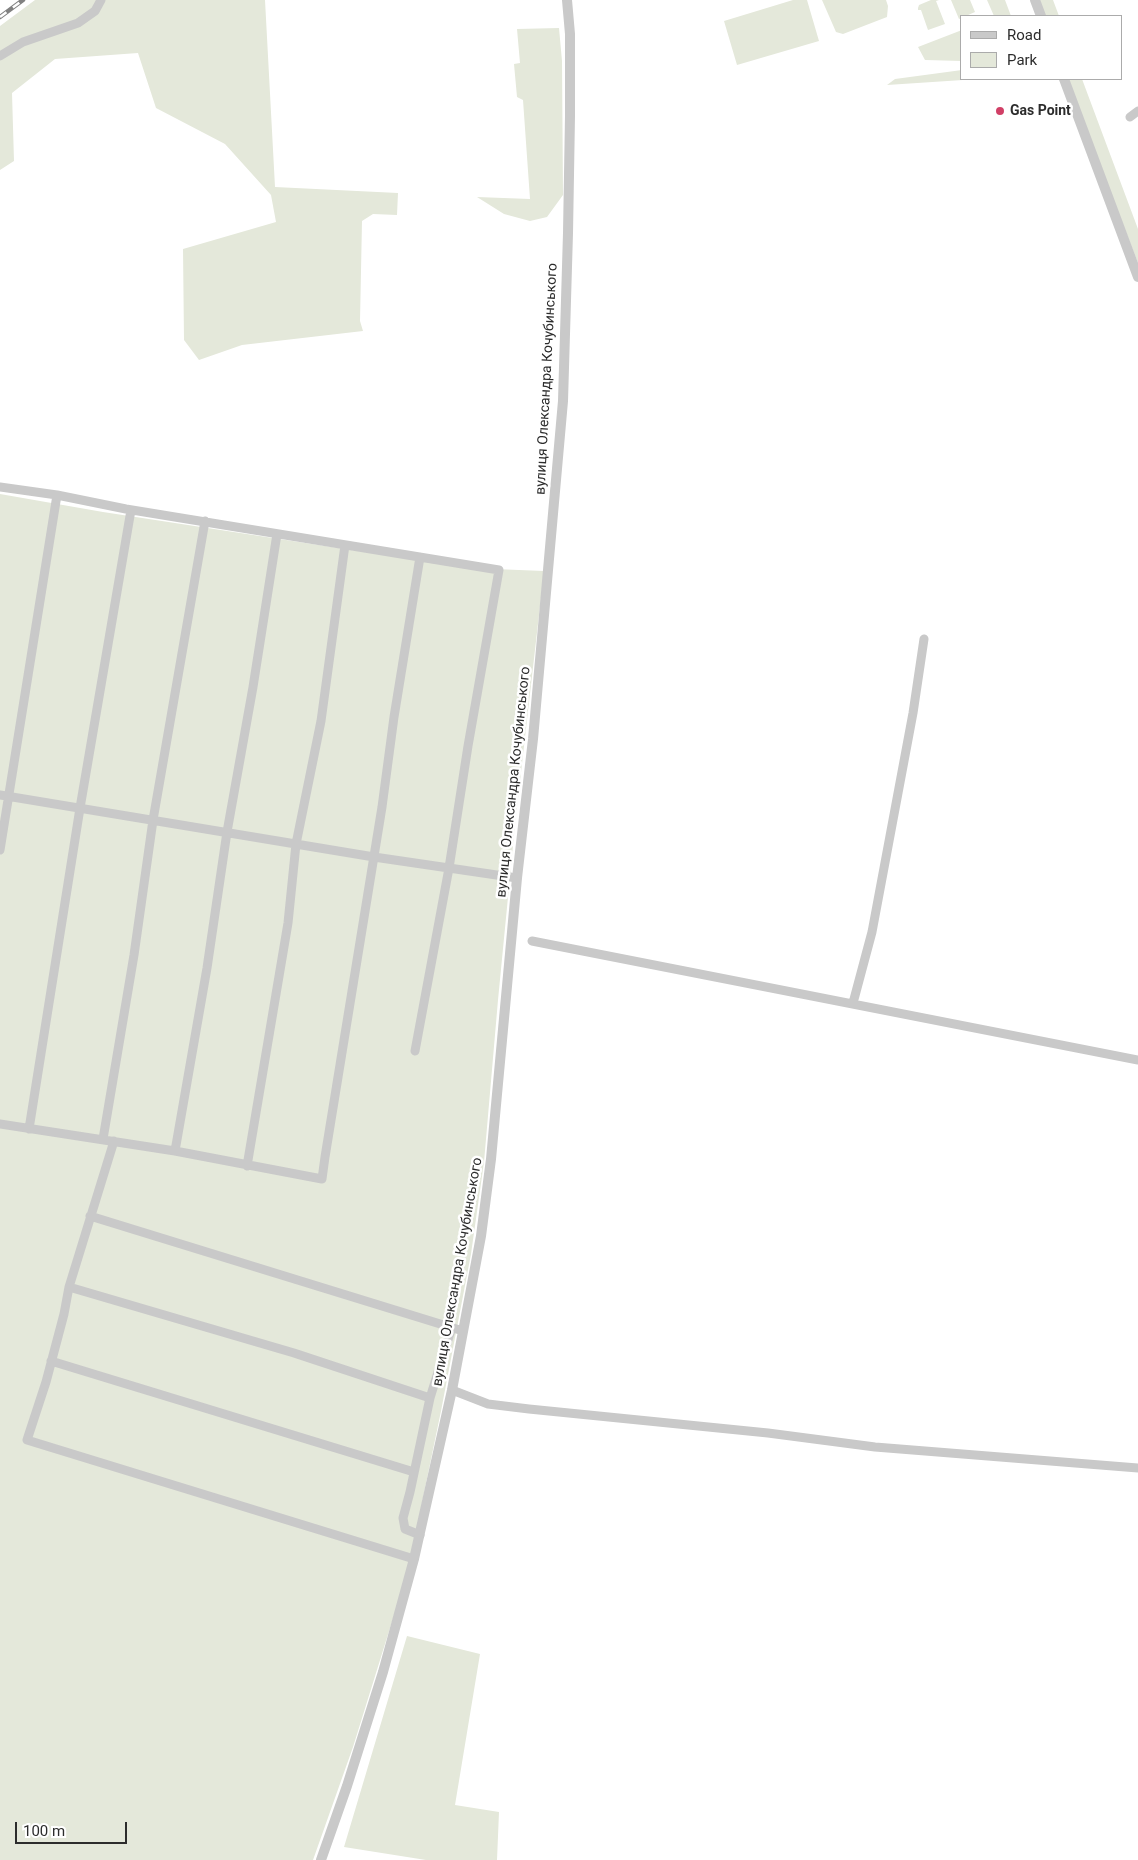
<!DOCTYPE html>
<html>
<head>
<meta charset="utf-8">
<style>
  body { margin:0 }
  #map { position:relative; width:1138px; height:1860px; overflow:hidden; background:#fff; font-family:Roboto,sans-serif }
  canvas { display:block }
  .legend { position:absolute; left:960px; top:15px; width:162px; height:65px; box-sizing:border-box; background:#fff; border:1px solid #ababab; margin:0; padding:6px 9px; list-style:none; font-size:15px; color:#2c2c2c }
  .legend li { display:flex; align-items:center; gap:10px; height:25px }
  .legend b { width:25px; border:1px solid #ababab }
  .scale { position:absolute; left:15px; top:1822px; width:112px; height:22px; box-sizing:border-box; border:2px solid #2c2c2c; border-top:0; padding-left:6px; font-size:15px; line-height:18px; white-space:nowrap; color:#2c2c2c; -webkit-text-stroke:4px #fff; paint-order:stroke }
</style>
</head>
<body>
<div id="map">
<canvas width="1138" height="1860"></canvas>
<ul class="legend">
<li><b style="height:6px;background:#c9c9c9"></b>Road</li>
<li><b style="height:14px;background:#e4e8da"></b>Park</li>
</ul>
<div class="scale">100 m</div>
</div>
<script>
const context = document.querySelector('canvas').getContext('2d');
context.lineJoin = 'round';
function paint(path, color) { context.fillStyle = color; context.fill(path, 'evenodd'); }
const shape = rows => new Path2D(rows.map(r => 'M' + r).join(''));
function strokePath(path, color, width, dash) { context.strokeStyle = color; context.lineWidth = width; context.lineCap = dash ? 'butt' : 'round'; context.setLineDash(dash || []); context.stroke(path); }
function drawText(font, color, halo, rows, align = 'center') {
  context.font = font + ' Roboto,sans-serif'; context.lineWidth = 5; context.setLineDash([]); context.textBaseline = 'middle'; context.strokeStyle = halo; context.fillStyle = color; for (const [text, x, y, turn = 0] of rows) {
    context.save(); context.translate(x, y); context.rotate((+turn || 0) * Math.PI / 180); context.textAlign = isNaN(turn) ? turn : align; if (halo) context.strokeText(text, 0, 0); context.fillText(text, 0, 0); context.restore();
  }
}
const green = shape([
  [35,0,265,0,275,187,398,193,397,215,373,214,362,221,360,321,363,331,242,345,199,360,184,340,183,249,276,222,271,195,225,144,156,108,138,53,55,59,12,93,14,161,0,170,0,26],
  [793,0,807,0,819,41,737,65,724,21],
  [822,0,886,0,888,6,887,17,843,34,836,32],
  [931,0,939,0,936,1,945,24,928,30,921,10,918,10,918,8,919,5],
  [951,0,970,0,975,12,959,19],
  [987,0,1005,0,1011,16,994,16],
  [1037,0,1053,0,1059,16,1043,16],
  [559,28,562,61,563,195,547,217,530,221,504,214,477,197,530,199,523,100,517,97,514,64,520,63,517,29],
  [962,30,962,61,925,60,918,47],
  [962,70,962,79,978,79,887,85,895,79],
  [1067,79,1082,79,1138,229,1138,263],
  [0,494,103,512,469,568,544,571,515,825,498,1000,484,1162,471,1254,441,1411,408,1570,353,1747,313,1860,0,1860],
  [407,1636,480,1654,455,1805,499,1812,497,1860,426,1860,344,1847]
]);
const minor = shape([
  [0,56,23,42,78,23,95,11,101,0],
  [1130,117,1138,111],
  [0,487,57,495,126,509,499,570,468,746,449,868,415,1051],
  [0,795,374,857,517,878],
  [0,850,57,495],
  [532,941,1138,1060],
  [853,1003,872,932,913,713,924,639],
  [0,1124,175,1151,322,1179,325,1157,382,807,394,717,420,557],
  [29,1129,80,808,131,510],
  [103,1139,134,955,153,820,205,521],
  [114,1141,69,1287,64,1314,46,1382,27,1440,414,1559],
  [175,1151,207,968,227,832,253,687,277,534],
  [247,1166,288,923,296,844,321,721,345,545],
  [90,1216,463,1331],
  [69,1287,294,1353,430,1398],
  [51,1361,414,1472],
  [452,1390,488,1404,529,1409,768,1433,875,1447,1138,1468],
  [420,1535,405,1529,403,1518,410,1492,430,1398,452,1327]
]);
const tertiary = shape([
  [1035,0,1041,16],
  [1064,79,1138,277],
  [321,1860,347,1786,383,1672,414,1559,452,1390,481,1236,491,1159,517,878,533,739,563,401,568,233,570,116,570,34,567,0]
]);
const rail = shape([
  [0,17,23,0]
]);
const markers = [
  [1000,111,5,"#d13f66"]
];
const poiNames = [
  ["Gas Point",1010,111]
];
const streetNames = [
  ["вулиця Олександра Кочубинського",547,379,-87],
  ["вулиця Олександра Кочубинського",514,782,-84],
  ["вулиця Олександра Кочубинського",458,1272,-80]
];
paint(green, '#e4e8da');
strokePath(minor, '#c9c9c9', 9);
strokePath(tertiary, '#c9c9c9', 10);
strokePath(rail, '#818181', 4.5);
strokePath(rail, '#fff', 2.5, [8]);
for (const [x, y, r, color] of markers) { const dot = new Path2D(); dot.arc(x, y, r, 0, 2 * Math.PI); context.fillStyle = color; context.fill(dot); strokePath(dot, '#fff', 2); }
drawText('bold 14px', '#2c2c2c', '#fff', poiNames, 'left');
drawText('14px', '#2c2c2c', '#fff', streetNames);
</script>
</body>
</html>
